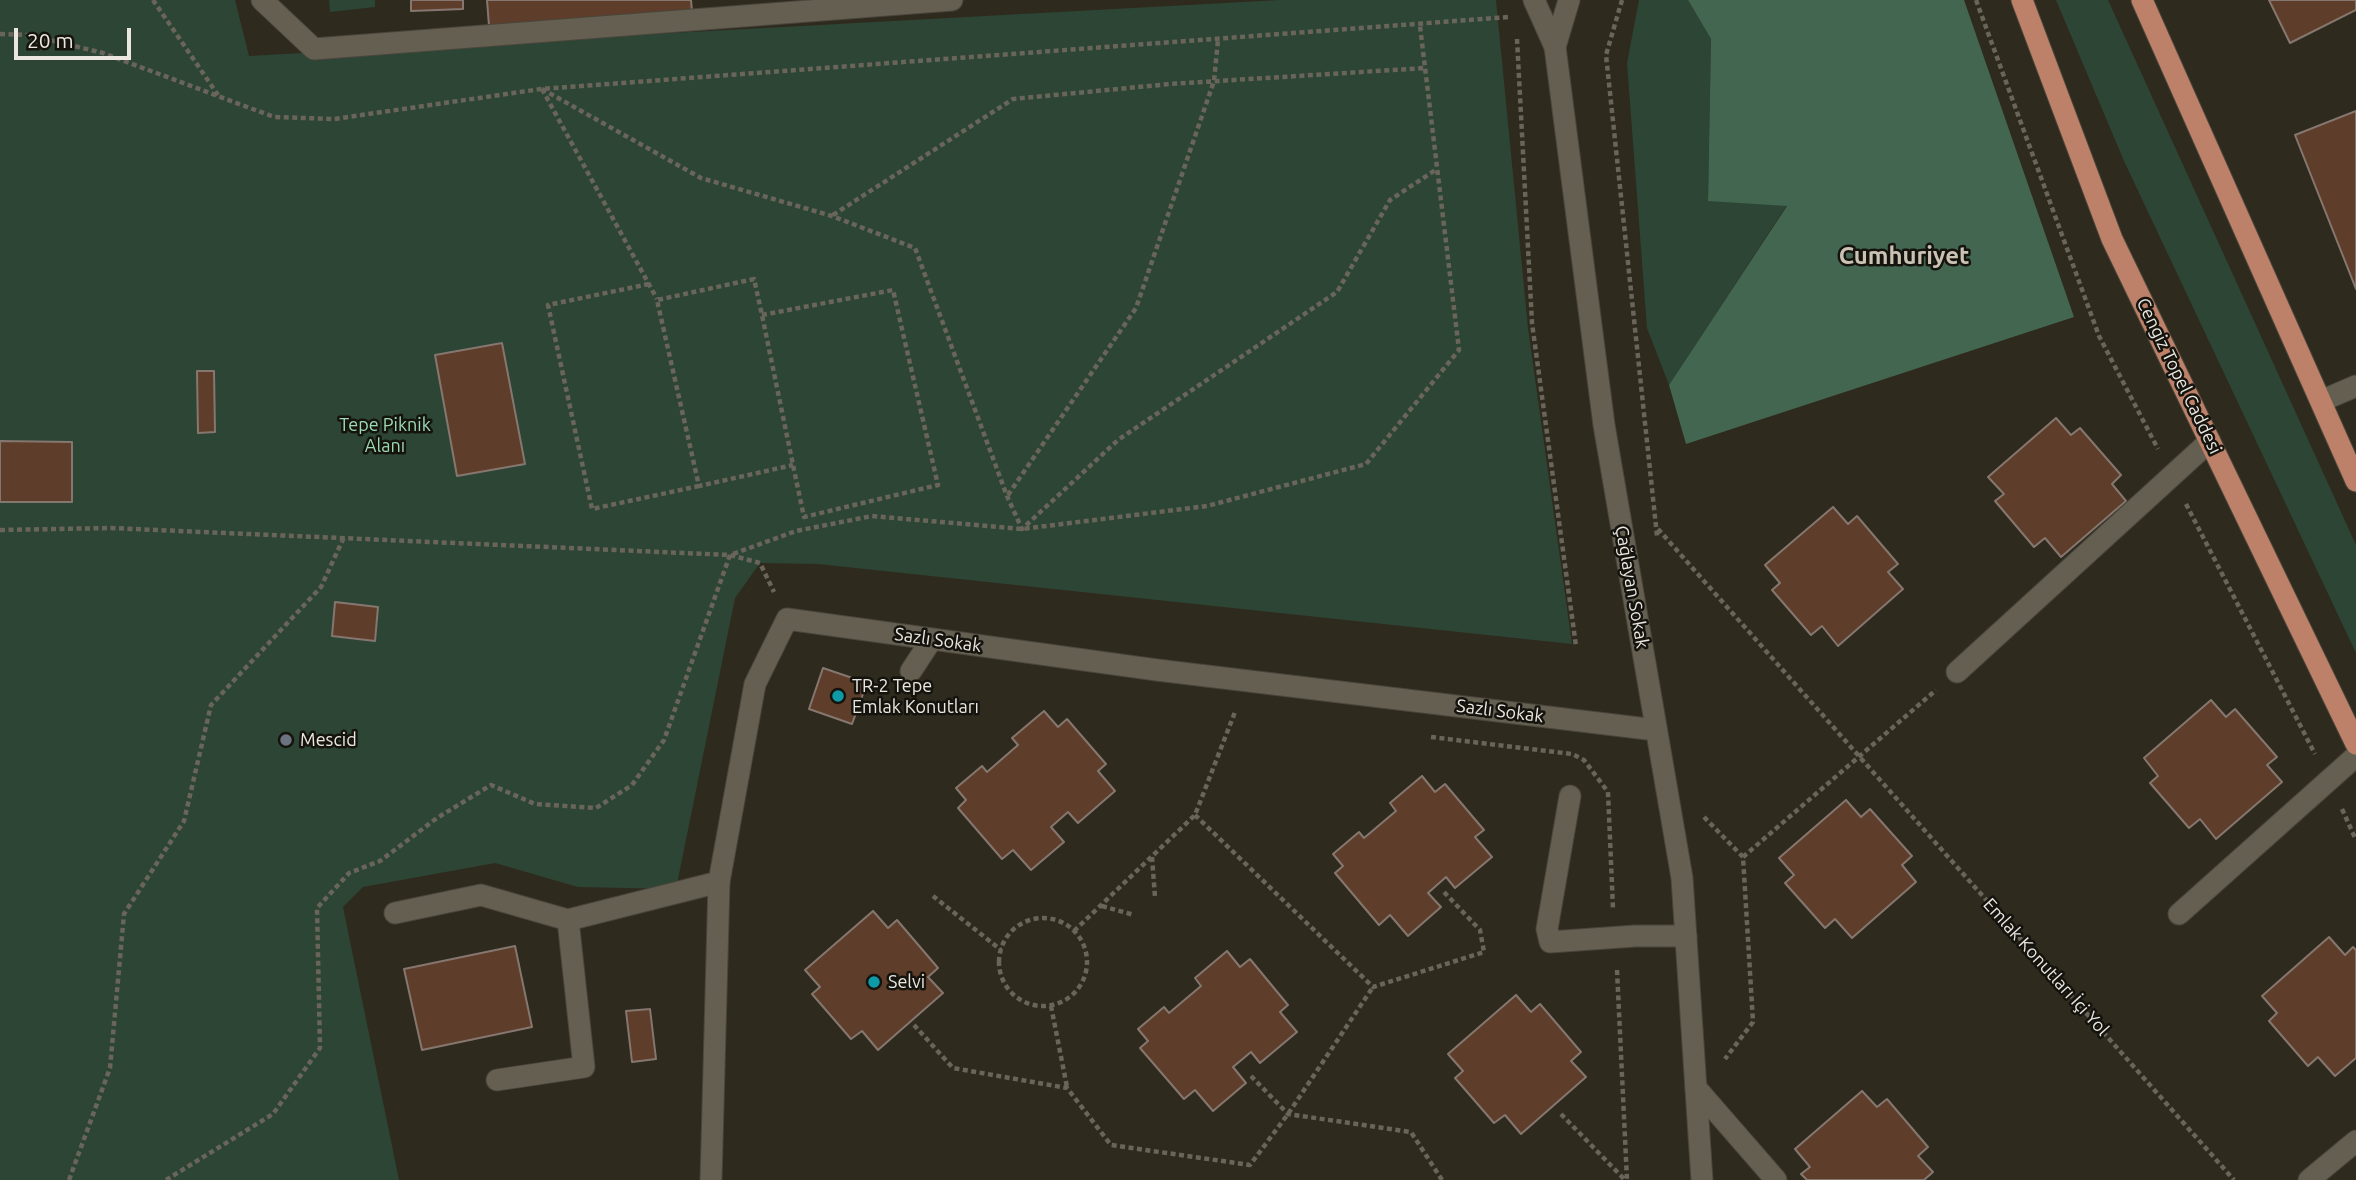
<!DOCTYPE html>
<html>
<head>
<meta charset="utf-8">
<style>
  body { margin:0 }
  #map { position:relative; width:2356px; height:1180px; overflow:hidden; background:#2f2a1e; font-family:Ubuntu,sans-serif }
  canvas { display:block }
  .scale { position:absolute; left:14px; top:28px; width:117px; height:32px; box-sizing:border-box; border:4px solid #ebe7e0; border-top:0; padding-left:9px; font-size:21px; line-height:24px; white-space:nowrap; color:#ebe7e0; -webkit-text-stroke:5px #15130e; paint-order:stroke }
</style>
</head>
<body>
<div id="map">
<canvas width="2356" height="1180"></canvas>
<div class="scale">20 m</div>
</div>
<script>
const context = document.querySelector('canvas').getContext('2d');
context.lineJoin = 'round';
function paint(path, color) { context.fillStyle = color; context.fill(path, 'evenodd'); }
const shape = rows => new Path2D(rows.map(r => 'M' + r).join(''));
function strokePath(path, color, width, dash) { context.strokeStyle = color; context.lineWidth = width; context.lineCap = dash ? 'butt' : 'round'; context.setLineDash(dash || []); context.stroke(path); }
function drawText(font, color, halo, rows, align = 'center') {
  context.font = font + ' Ubuntu,sans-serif'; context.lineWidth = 5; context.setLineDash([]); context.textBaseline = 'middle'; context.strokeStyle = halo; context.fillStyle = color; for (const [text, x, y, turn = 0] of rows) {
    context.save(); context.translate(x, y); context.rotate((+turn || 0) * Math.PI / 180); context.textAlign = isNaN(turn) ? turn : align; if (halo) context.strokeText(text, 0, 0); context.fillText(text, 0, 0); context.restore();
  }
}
const green = shape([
  [0,0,235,0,249,56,1280,0,1496,0,1528,328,1572,644,818,564,760,563,735,598,676,889,578,887,495,863,363,887,343,907,399,1180,0,1180],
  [329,0,375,0,375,7,330,12],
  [1639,0,1688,0,1711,39,1708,200,1787,205,1669,385,1647,328,1627,63],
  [2056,0,2108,0,2356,545,2356,653,2124,161]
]);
const forest = shape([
  [1688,0,1964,0,2074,317,1686,444,1669,385,1787,206,1708,201,1711,39]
]);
const building = shape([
  [411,0,463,0,463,9,411,11,411,0],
  [487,0,691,0,692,12,489,26,487,0],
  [2269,0,2356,0,2356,10,2290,43,2269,0],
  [2356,111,2356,289,2295,135,2356,111],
  [502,343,525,464,457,476,435,355,502,343],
  [197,371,214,371,215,432,198,433,197,371],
  [2056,418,2071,435,2080,428,2121,475,2112,484,2126,501,2061,557,2045,538,2034,547,1995,501,2004,494,1988,477,2056,418],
  [0,441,72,442,72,502,0,502,0,441],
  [1833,507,1848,524,1857,516,1898,564,1888,572,1903,589,1838,646,1822,626,1811,635,1772,590,1780,583,1765,565,1833,507],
  [335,602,378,607,375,641,332,636,335,602],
  [823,668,867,683,852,724,809,709,823,668],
  [2211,700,2226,717,2235,709,2277,757,2267,765,2282,782,2216,839,2200,819,2189,828,2150,783,2158,776,2144,758,2211,700],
  [1044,711,1058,727,1067,719,1106,764,1098,771,1115,791,1078,823,1068,812,1051,827,1064,842,1031,870,1013,850,1002,859,958,808,966,800,956,788,982,766,987,772,1018,745,1012,738,1044,711],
  [1422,776,1435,792,1445,784,1484,830,1475,837,1492,857,1455,888,1446,877,1428,893,1441,907,1408,936,1390,915,1379,925,1335,873,1343,866,1333,854,1359,832,1364,838,1396,811,1390,803,1422,776],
  [1846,800,1861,817,1870,809,1912,856,1902,865,1916,882,1852,938,1835,919,1825,928,1785,883,1794,875,1779,858,1846,800],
  [873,911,888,928,897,920,938,968,928,977,943,993,878,1050,862,1031,851,1039,812,994,820,987,805,970,873,911],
  [2329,937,2345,955,2353,947,2356,950,2356,1058,2335,1076,2318,1057,2308,1066,2269,1021,2277,1013,2262,996,2329,937],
  [515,946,532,1027,422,1050,404,969,515,946],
  [1227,951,1240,967,1250,959,1288,1005,1280,1012,1297,1032,1260,1063,1251,1052,1233,1067,1246,1083,1213,1111,1195,1090,1184,1099,1140,1048,1148,1041,1138,1029,1164,1007,1169,1013,1201,986,1195,978,1227,951],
  [1516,995,1531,1012,1540,1004,1581,1052,1571,1061,1586,1077,1521,1134,1505,1115,1494,1123,1455,1078,1463,1071,1448,1054,1516,995],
  [650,1009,656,1059,632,1062,626,1011,650,1009],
  [1862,1091,1877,1107,1887,1099,1928,1147,1918,1156,1933,1172,1924,1180,1807,1180,1801,1174,1810,1167,1795,1149,1862,1091]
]);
const path = shape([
  [153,0,218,95],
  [1622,0,1606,55,1657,536],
  [1976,0,2099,336,2158,449],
  [0,34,29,35,103,53,274,117,334,119,541,89,1509,17],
  [1517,39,1532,323,1576,646],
  [542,89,701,178,832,216,915,248,1007,496,1022,529,1118,440,1337,292,1390,200,1437,169],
  [542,89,657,299],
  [833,215,1013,99,1170,84,1425,68],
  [649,284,548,305,592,509,699,486],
  [762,315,893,290,938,485,804,517,793,465,762,315,754,279,657,300,699,486,793,465],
  [1008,495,1136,308,1214,81,1218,40],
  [2186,504,2315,754],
  [1658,529,2234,1180],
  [0,530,111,528,730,555,760,563,774,592],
  [1431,737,1572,754,1584,760,1608,792,1613,909],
  [2342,809,2356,840],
  [1195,815,1373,987,1484,952,1480,930,1443,891],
  [1704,817,1743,857,1753,1022,1725,1059],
  [1152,857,1155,897],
  [1743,857,1936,690],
  [933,896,1001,950],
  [1102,906,1134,915],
  '999 962a44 44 0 1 1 88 0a44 44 0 1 1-88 0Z',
  [1074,931,1195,815,1235,712],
  [1617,970,1627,1180],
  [1051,1006,1067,1087],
  [914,1025,953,1068,1067,1088,1111,1145,1250,1165,1288,1114,1373,987],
  [1251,1076,1288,1114,1411,1132,1442,1180],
  [1561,1114,1625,1180],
  [69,1180,110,1068,124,914,184,821,211,705,321,587,344,537],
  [166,1180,273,1114,320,1048,317,908,349,873,380,861,437,818,491,785,535,804,596,808,632,785,664,740,730,555,796,531,872,516,1022,529,1207,506,1366,464,1459,350,1420,26]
]);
const lane = shape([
  [262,0,314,49,952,0],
  [1555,47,1569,0],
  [1957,672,2210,441],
  [395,913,481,895,568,920,719,882],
  [2179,914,2356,756],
  [497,1080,584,1067,568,920],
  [1696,1088,1776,1180],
  [2309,1180,2356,1141]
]);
const street = shape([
  [2321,401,2356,386],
  [911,671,932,639],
  [1570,796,1547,929,1550,942,1635,936,1686,936],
  [711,1180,719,882,755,684,787,619,1157,670,1656,730]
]);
const secondary = shape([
  [1534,0,1555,47,1604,425,1682,878,1702,1180]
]);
const primary = shape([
  [2022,0,2112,239,2356,744],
  [2142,0,2356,481]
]);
const markers = [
  [838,696,7,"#0f9aa8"],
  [286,740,7,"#6b7280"],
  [874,982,7,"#0f9aa8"]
];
const streetNames = [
  ["Cengiz Topel Caddesi",2179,376,64],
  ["Çağlayan Sokak",1632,587,80],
  ["Sazlı Sokak",938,640,8],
  ["Sazlı Sokak",1500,711,7],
  ["Emlak Konutları İçi Yol",2046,967,48]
];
const parkNames = [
  ["Tepe Piknik",385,425],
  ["Alanı",385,446]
];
const poiNames = [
  ["TR-2 Tepe",852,686],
  ["Emlak Konutları",852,707],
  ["Mescid",300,740],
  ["Selvi",888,982]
];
const districtNames = [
  ["Cumhuriyet",1904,256]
];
paint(green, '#2d4535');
paint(forest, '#436650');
paint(building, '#5e3e2a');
strokePath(building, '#85776f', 2);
strokePath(lane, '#4a463c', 23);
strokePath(street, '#4a463c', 23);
strokePath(secondary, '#4a463c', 23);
strokePath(primary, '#4a463c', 23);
strokePath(path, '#6a655a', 4.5, [5, 3.5]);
strokePath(lane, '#645f51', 21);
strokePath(street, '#645f51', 21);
strokePath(secondary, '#645f51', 21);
strokePath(primary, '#bd8068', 21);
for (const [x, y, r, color] of markers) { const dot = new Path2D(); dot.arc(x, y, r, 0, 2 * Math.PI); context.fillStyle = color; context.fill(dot); strokePath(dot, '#15130e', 2.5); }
drawText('18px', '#ebe7e0', '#15130e', streetNames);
drawText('18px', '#9ddbb3', '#15130e', parkNames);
drawText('18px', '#ebe7e0', '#15130e', poiNames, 'left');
drawText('bold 24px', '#cac3b4', '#15130e', districtNames);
</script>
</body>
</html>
